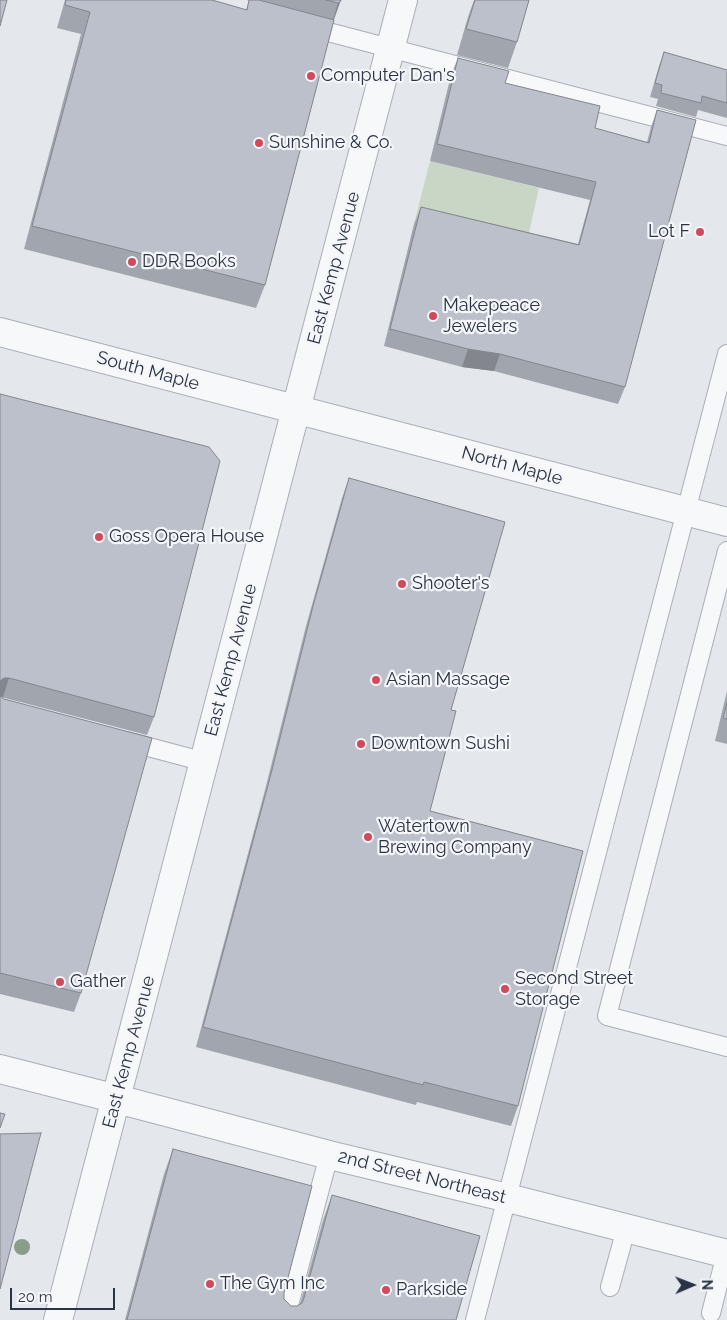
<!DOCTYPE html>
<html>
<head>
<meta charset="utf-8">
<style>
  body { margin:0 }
  #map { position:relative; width:727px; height:1320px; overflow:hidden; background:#e4e7ec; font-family:Raleway,sans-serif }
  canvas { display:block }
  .north { position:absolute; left:667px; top:1260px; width:50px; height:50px; -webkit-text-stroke:4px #f4f6f9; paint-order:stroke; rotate:89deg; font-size:14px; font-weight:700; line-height:20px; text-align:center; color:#2b3445 }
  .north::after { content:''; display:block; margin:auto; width:18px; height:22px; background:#2b3445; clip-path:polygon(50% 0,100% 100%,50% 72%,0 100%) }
  .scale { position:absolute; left:10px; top:1288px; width:105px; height:22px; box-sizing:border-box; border:2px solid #2b3445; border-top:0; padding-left:6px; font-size:15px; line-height:18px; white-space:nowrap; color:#2b3445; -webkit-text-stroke:4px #f4f6f9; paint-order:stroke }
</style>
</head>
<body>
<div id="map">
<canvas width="727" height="1320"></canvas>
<div class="north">N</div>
<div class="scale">20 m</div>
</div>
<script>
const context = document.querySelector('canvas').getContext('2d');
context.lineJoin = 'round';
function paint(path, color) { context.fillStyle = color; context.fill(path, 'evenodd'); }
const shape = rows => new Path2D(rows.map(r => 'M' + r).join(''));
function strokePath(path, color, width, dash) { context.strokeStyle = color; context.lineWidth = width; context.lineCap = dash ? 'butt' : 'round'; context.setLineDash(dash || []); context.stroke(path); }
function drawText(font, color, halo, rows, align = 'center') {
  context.font = font + ' Raleway,sans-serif'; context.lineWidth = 4.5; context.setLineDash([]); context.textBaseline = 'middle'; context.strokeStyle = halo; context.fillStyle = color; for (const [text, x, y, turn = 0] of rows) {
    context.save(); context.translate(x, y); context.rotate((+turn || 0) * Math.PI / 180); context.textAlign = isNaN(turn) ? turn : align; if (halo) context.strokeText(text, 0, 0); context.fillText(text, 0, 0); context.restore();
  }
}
const green = shape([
  [430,161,539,188,525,251,414,224]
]);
const service = shape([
  [309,27,727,136],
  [727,551,607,1016,727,1047],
  [126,741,205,762],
  [610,1287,626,1229],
  [711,1313,726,1254],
  [285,1320,329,1155],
  [475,1320,727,354]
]);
const minor = shape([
  [0,332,727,522],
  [0,1069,117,1099]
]);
const tertiary = shape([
  [117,1099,329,1155,508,1198,727,1254],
  [58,1320,403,0]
]);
const trees = [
  [22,1247]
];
const wall = shape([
  [65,0,212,0,246,10,249,1,247,0,341,0,334,20,265,285,256,308,24,249,81,34,57,28],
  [474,0,529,0,517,42,508,68,457,55,468,17],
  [664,52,727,70,727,118,698,110,696,117,656,106,658,99,650,97,659,66],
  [458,58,505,83,595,128,647,142,651,127,657,110,625,387,618,404,494,371,462,367,384,346,414,224,421,207,578,244,590,200,430,161,451,75],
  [0,394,154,717,147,735,1,697,81,993,74,1012,0,994],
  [349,478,451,710,430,811,518,1106,511,1126,417,1102,416,1105,196,1047,265,790,306,626,342,498],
  [727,691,727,744,715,741],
  [173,1149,284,1293,284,1299,291,1306,297,1306,300,1304,323,1220,332,1195,456,1320,125,1320,164,1174]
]);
const shadedWall = shape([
  [340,2,333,21,332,22,338,3],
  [468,349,500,354,494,371,462,367],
  [4,678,9,678,3,697,0,697,0,681]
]);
const building = shape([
  [0,0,7,0,0,26,0,0],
  [66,0,212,0,247,10,249,0,259,0,334,20,265,285,32,226,90,12,65,5,66,0],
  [326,0,341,0,340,2,338,3,326,0],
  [475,0,529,0,517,42,466,29,475,0],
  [664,52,727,70,727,103,702,96,701,103,661,93,662,85,655,83,664,52],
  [458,58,509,71,505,83,600,106,595,128,649,143,657,110,696,120,625,387,500,354,468,349,390,329,421,207,579,245,596,182,437,144,458,58],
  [0,394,209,447,220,461,154,717,9,678,4,678,0,681,0,394],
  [349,478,505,522,451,710,456,711,430,811,583,851,518,1106,424,1082,423,1085,203,1027,272,770,313,606,349,478],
  [0,696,4,699,152,738,81,993,0,973,0,696],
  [727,703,727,719,723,718,727,703],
  [0,1113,5,1114,0,1128,0,1113],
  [41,1133,0,1289,0,1134,41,1133],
  [173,1149,312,1186,284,1293,284,1299,291,1306,297,1306,302,1303,304,1298,332,1195,480,1236,456,1320,127,1320,173,1149]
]);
const markers = [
  [311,76,5,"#d1495b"],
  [259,143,5,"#d1495b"],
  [700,232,5,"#d1495b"],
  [132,262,5,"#d1495b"],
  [433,316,5,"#d1495b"],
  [99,537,5,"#d1495b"],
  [402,584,5,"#d1495b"],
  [376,680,5,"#d1495b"],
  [361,744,5,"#d1495b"],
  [368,837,5,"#d1495b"],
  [60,982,5,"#d1495b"],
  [505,989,5,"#d1495b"],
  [210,1284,5,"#d1495b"],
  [386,1290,5,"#d1495b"]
];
const poiNames = [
  ["Computer Dan's",321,76],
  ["Sunshine & Co.",269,143],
  ["Lot F",690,232,"right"],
  ["DDR Books",142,262],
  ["Makepeace",443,306],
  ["Jewelers",443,327],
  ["Goss Opera House",109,537],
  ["Shooter's",412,584],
  ["Asian Massage",386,680],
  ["Downtown Sushi",371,744],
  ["Watertown",378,827],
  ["Brewing Company",378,848],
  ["Second Street",515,979],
  ["Storage",515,1000],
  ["Gather",70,982],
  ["The Gym Inc",220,1284],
  ["Parkside",396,1290]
];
const streetNames = [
  ["East Kemp Avenue",334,268,-75],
  ["South Maple",148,371,15],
  ["North Maple",512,466,15],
  ["East Kemp Avenue",231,660,-75],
  ["East Kemp Avenue",129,1052,-75],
  ["2nd Street Northeast",422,1177,14]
];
paint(green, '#c9d6c5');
strokePath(service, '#a9aeb7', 20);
strokePath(minor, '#a9aeb7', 30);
strokePath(tertiary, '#a9aeb7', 30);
strokePath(service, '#f7f8fa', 18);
strokePath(minor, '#f7f8fa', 28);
strokePath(tertiary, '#f7f8fa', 28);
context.fillStyle = '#899d89';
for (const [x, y] of trees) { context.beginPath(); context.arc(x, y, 8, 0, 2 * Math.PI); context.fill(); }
paint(wall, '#a1a5ae');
paint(shadedWall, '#83868d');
paint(building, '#bbc0ca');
strokePath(building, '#83868d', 1);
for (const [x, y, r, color] of markers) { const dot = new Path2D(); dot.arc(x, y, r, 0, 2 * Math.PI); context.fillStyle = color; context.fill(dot); strokePath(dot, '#f4f6f9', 2); }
drawText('18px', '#2b3445', '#f4f6f9', poiNames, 'left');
drawText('18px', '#2b3445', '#f4f6f9', streetNames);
</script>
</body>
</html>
